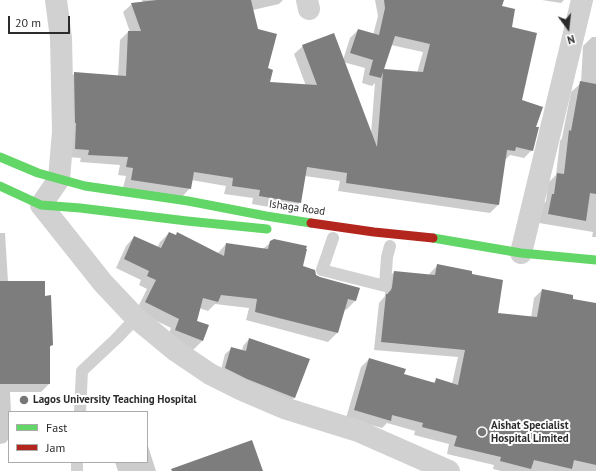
<!DOCTYPE html>
<html>
<head>
<meta charset="utf-8">
<style>
  body { margin:0 }
  #map { position:relative; width:596px; height:471px; overflow:hidden; background:#fff; font-family:"PT Sans",sans-serif }
  canvas { display:block }
  .legend { position:absolute; left:8px; top:411px; width:140px; height:52px; box-sizing:border-box; background:#fff; border:1px solid #ababab; margin:0; padding:5px 7px; list-style:none; font-size:12px; color:#2c2c2c }
  .legend li { display:flex; align-items:center; gap:8px; height:20px }
  .legend b { width:20px; border:1px solid #ababab }
  .north { position:absolute; left:548px; top:8px; width:40px; height:40px; -webkit-text-stroke:3px #fff; paint-order:stroke; rotate:165deg; font-size:11px; font-weight:700; line-height:16px; text-align:center; color:#2c2c2c }
  .north::after { content:''; display:block; margin:auto; width:14px; height:18px; background:#2c2c2c; clip-path:polygon(50% 0,100% 100%,50% 72%,0 100%) }
  .scale { position:absolute; left:8px; top:16px; width:62px; height:18px; box-sizing:border-box; border:2px solid #2c2c2c; border-top:0; padding-left:5px; font-size:12px; line-height:14px; white-space:nowrap; color:#2c2c2c; -webkit-text-stroke:3px #fff; paint-order:stroke }
</style>
</head>
<body>
<div id="map">
<canvas width="596" height="471"></canvas>
<ul class="legend">
<li><b style="height:5px;background:#63d668"></b>Fast</li>
<li><b style="height:5px;background:#b3261e"></b>Jam</li>
</ul>
<div class="north">N</div>
<div class="scale">20 m</div>
</div>
<script>
const context = document.querySelector('canvas').getContext('2d');
context.lineJoin = 'round';
function paint(path, color) { context.fillStyle = color; context.fill(path, 'evenodd'); }
const shape = rows => new Path2D(rows.map(r => 'M' + r).join(''));
function strokePath(path, color, width, dash) { context.strokeStyle = color; context.lineWidth = width; context.lineCap = dash ? 'butt' : 'round'; context.setLineDash(dash || []); context.stroke(path); }
function drawText(font, color, halo, rows, align = 'center') {
  context.font = font + ' "PT Sans",sans-serif'; context.lineWidth = 4; context.setLineDash([]); context.textBaseline = 'middle'; context.strokeStyle = halo; context.fillStyle = color; for (const [text, x, y, turn = 0] of rows) {
    context.save(); context.translate(x, y); context.rotate((+turn || 0) * Math.PI / 180); context.textAlign = isNaN(turn) ? turn : align; if (halo) context.strokeText(text, 0, 0); context.fillText(text, 0, 0); context.restore();
  }
}
const shadow = shape([
  [142,0,283,0,279,4,253,10,267,69,269,83,306,86,294,54,303,46,343,60,350,38,358,30,373,35,378,16,375,0,485,0,521,101,535,127,532,150,524,158,510,155,506,159,505,159,498,205,490,213,338,191,340,181,305,176,300,202,292,211,252,204,253,198,224,194,226,186,191,180,190,188,182,197,123,188,126,176,118,175,120,165,80,162,81,158,67,157,66,81,75,73,118,76,120,40,128,32,130,32,123,12,132,4,143,3],
  [391,45,423,52,417,73,383,70],
  [343,62,365,68,362,83,372,86,375,83,371,134],
  [542,0,564,0,561,3],
  [592,37,596,37,596,237,592,237,593,232,539,223,543,204,546,201,548,183,556,175,560,141,562,138,571,92,581,83,583,46],
  [0,233,5,233,8,282,44,297,52,345,49,348,49,384,41,392,10,392,11,412,9,412,9,439,5,443,0,444],
  [169,233,218,253,226,244,263,249,271,242,302,267,320,278,359,288,355,301,346,310,344,309,337,333,328,342,246,320,249,308,215,304,208,311,199,308,196,321,208,325,202,341,193,350,167,339,171,328,136,311,147,289,139,285,141,280,116,268,126,246,134,237,157,248,160,242],
  [438,265,471,275,497,314,531,318,534,298,542,290,571,299,596,304,596,471,501,471,493,469,494,465,447,454,449,444,414,435,415,431,387,423,382,428,346,418,361,367,369,359,403,375,433,383,437,379,452,384,458,357,374,350,379,303,385,296,386,280,394,272,429,276,430,273],
  [249,339,301,379,294,398,288,404,220,374,225,354,232,348,242,351,243,346],
  [147,443,156,471,118,471,115,462,147,462]
]);
const building = shape([
  [157,0,251,0,258,29,277,34,268,68,273,70,270,82,317,85,302,45,334,33,377,147,383,72,381,78,369,75,373,60,350,53,358,29,379,35,385,8,384,0,504,0,502,6,515,9,512,27,537,33,522,100,543,107,536,127,539,127,533,151,516,147,515,151,507,150,499,205,346,183,347,173,307,167,301,203,259,196,260,190,232,186,233,178,194,172,191,189,131,180,133,168,126,167,128,157,88,155,89,150,75,149,76,123,75,123,74,72,126,76,128,31,141,31,131,3],
  [395,36,430,44,423,72,384,69],
  [580,81,596,84,596,194,590,193,586,221,548,214,552,194,554,194,557,173,564,174,569,130,571,131],
  [169,232,176,235,177,232,179,233,224,256,226,243,268,249,270,241,274,239,307,246,306,249,307,249,303,266,315,270,316,275,320,277,360,288,356,301,348,299,338,333,255,312,257,299,221,295,218,302,203,298,197,321,209,325,203,341,175,330,179,319,145,302,156,280,147,276,149,271,124,259,134,236,161,248],
  [437,264,472,271,472,274,503,280,498,313,537,317,542,289,573,295,573,299,596,303,596,465,574,460,572,469,534,460,531,469,500,461,501,457,454,446,457,436,422,427,423,423,392,415,391,421,354,410,369,358,406,369,404,374,435,383,436,378,458,385,465,350,381,342,386,294,388,294,388,293,391,290,392,287,394,271,435,275],
  [0,281,45,281,45,296,51,295,53,345,50,346,50,384,0,384],
  [249,338,310,359,295,398,247,379,225,368,231,347,246,351],
  [252,440,263,471,172,471,171,469]
]);
const lane = shape([
  [333,238,322,270,385,286,387,257,390,246],
  [80,412,82,371,116,339,136,318],
  [77,471,77,462]
]);
const street = shape([
  [56,0,61,38,63,132,59,179,41,205,103,283,136,318,176,351,210,374,242,390,284,408,358,431,449,471],
  [307,0,309,9],
  [521,253,582,0]
]);
const fast = shape([
  [0,157,38,173,85,186,188,201,266,216,311,223],
  [0,186,41,205,80,208,187,221,267,229],
  [433,238,521,253,596,260]
]);
const jam = shape([
  [311,223,374,232,433,238]
]);
const markers = [
  [24,400,5,"#767676"],
  [482,432,5,"#767676"]
];
const streetNames = [
  ["Ishaga Road",297,208,8]
];
const poiNames = [
  ["Lagos University Teaching Hospital",33,400],
  ["Aishat Specialist",491,426],
  ["Hospital Limited",491,439]
];
paint(shadow, '#0003');
paint(building, '#7d7d7d');
strokePath(lane, '#d1d1d1', 12);
strokePath(street, '#d1d1d1', 22);
strokePath(fast, '#63d668', 9);
strokePath(jam, '#b3261e', 9);
for (const [x, y, r, color] of markers) { const dot = new Path2D(); dot.arc(x, y, r, 0, 2 * Math.PI); context.fillStyle = color; context.fill(dot); strokePath(dot, '#fff', 1.5); }
drawText('11px', '#2c2c2c', '#fff', streetNames);
drawText('bold 11px', '#2c2c2c', '#fff', poiNames, 'left');
</script>
</body>
</html>
